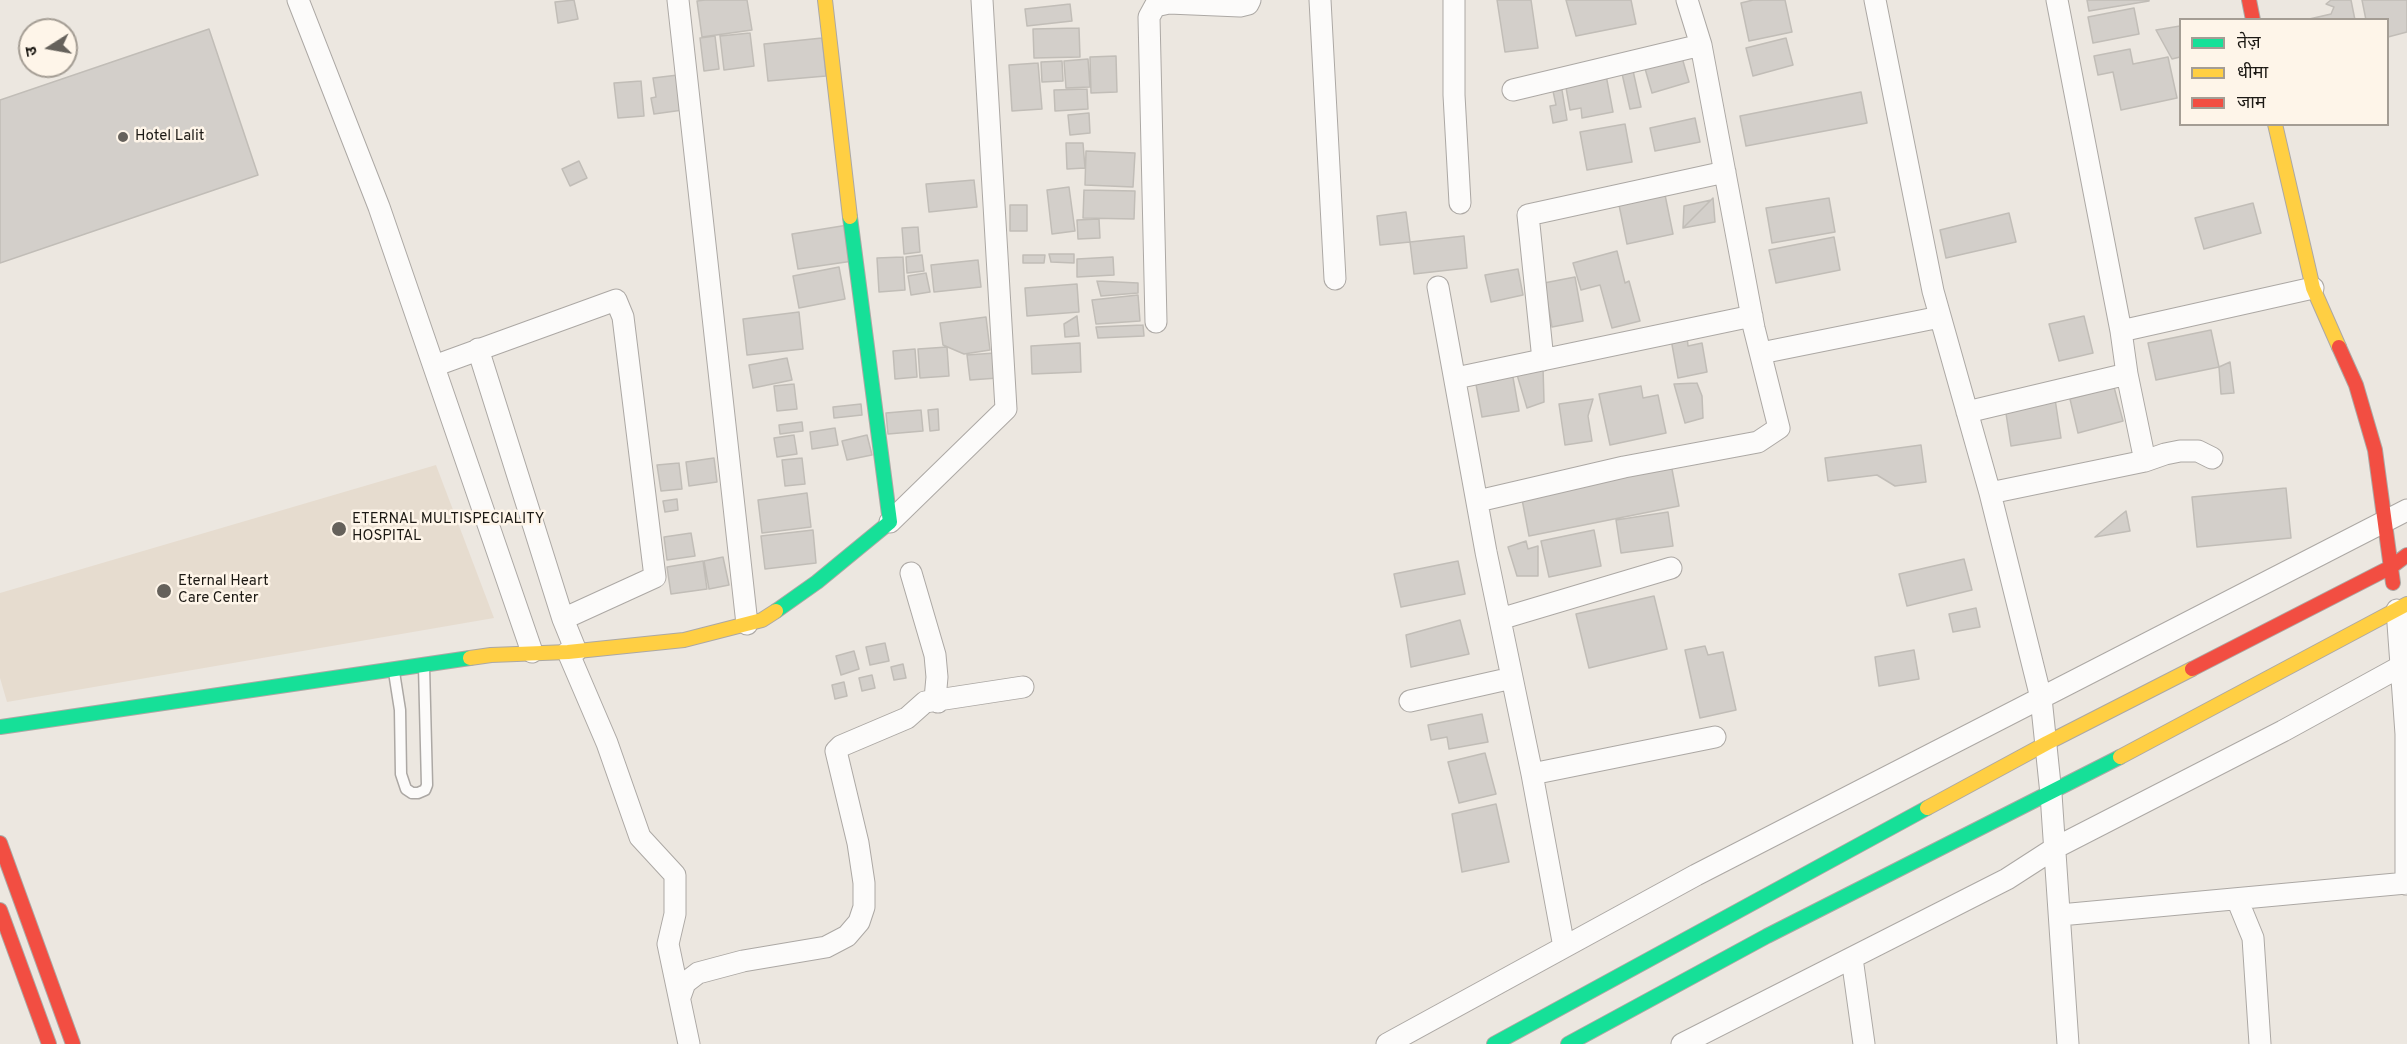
<!DOCTYPE html>
<html>
<head>
<meta charset="utf-8">
<style>
  body { margin:0 }
  #map { position:relative; width:2407px; height:1044px; overflow:hidden; background:#ece7e0; font-family:Overpass,"Noto Sans Devanagari",sans-serif }
  canvas { display:block }
  .legend { position:absolute; left:2179px; top:18px; width:210px; height:108px; box-sizing:border-box; background:#fef5e9; border:2px solid #a49d94; margin:0; padding:8px 10px; list-style:none; font-size:18px; color:#1c1914 }
  .legend li { display:flex; align-items:center; gap:12px; height:30px }
  .legend b { width:30px; border:2px solid #a49d94 }
  .north { position:absolute; left:18px; top:18px; width:60px; height:60px; box-sizing:border-box; background:#fef5e9; border:2px solid #a49d94; border-radius:50%; rotate:259deg; font-size:16px; font-weight:700; line-height:24px; text-align:center; color:#1c1914 }
  .north::after { content:''; display:block; margin:auto; width:21px; height:27px; background:#65615b; clip-path:polygon(50% 0,100% 100%,50% 72%,0 100%) }
</style>
</head>
<body>
<div id="map">
<canvas width="2407" height="1044"></canvas>
<ul class="legend">
<li><b style="height:8px;background:#16e098"></b>तेज़</li>
<li><b style="height:8px;background:#ffcf43"></b>धीमा</li>
<li><b style="height:8px;background:#f24e42"></b>जाम</li>
</ul>
<div class="north">उ</div>
</div>
<script>
const context = document.querySelector('canvas').getContext('2d');
context.lineJoin = 'round';
function paint(path, color) { context.fillStyle = color; context.fill(path, 'evenodd'); }
const shape = rows => new Path2D(rows.map(r => 'M' + r).join(''));
function strokePath(path, color, width, dash) { context.strokeStyle = color; context.lineWidth = width; context.lineCap = dash ? 'butt' : 'round'; context.setLineDash(dash || []); context.stroke(path); }
function drawText(font, color, halo, rows, align = 'center') {
  context.font = font + ' Overpass,sans-serif'; context.lineWidth = 5; context.setLineDash([]); context.textBaseline = 'middle'; context.strokeStyle = halo; context.fillStyle = color; for (const [text, x, y, turn = 0] of rows) {
    context.save(); context.translate(x, y); context.rotate((+turn || 0) * Math.PI / 180); context.textAlign = isNaN(turn) ? turn : align; if (halo) context.strokeText(text, 0, 0); context.fillText(text, 0, 0); context.restore();
  }
}
const built = shape([
  [436,465,494,618,7,702,0,678,0,593]
]);
const building = shape([
  [574,0,578,19,558,23,555,2,574,0],
  [705,0,747,0,752,30,702,37,697,1,705,0],
  [1497,0,1531,0,1538,48,1505,52,1497,0],
  [1566,0,1631,0,1636,24,1576,36,1566,0],
  [1753,0,1785,0,1792,32,1749,41,1741,3,1753,0],
  [2087,0,2149,0,2149,1,2089,11,2087,0],
  [2331,0,2351,0,2355,20,2305,20,2331,14,2334,7,2326,4,2331,0],
  [2362,0,2407,0,2407,32,2388,37,2388,20,2366,20,2362,0],
  [1070,4,1072,21,1027,26,1025,9,1070,4],
  [2134,8,2139,34,2093,43,2088,17,2134,8],
  [2180,26,2180,57,2172,59,2156,30,2180,26],
  [1079,28,1080,57,1034,58,1033,29,1079,28],
  [209,29,258,175,0,263,0,100,209,29],
  [750,33,754,66,724,70,720,36,750,33],
  [715,36,719,69,704,71,700,38,715,36],
  [822,38,826,76,768,81,764,44,822,38],
  [1786,38,1793,65,1753,76,1746,48,1786,38],
  [2130,49,2133,64,2168,57,2177,98,2121,110,2113,72,2098,75,2094,56,2130,49],
  [1681,54,1689,82,1652,93,1644,65,1681,54],
  [1116,56,1117,92,1091,93,1090,57,1116,56],
  [1088,59,1090,87,1066,88,1064,61,1088,59],
  [1062,61,1063,81,1042,82,1041,62,1062,61],
  [1038,63,1042,109,1012,111,1009,65,1038,63],
  [1632,66,1641,107,1630,109,1621,69,1632,66],
  [678,75,683,110,654,114,651,98,656,97,653,78,678,75],
  [1606,75,1613,112,1582,118,1581,108,1570,110,1565,82,1606,75],
  [641,81,644,116,618,118,614,83,641,81],
  [1087,89,1088,109,1055,111,1054,90,1087,89],
  [1562,90,1567,120,1553,123,1550,106,1556,105,1553,91,1562,90],
  [1861,92,1867,123,1746,146,1740,116,1861,92],
  [1089,113,1090,133,1070,135,1068,115,1089,113],
  [1695,118,1700,142,1655,151,1650,128,1695,118],
  [1625,124,1632,162,1587,170,1580,132,1625,124],
  [1066,143,1083,143,1085,168,1067,169,1066,143],
  [1086,151,1135,153,1133,187,1085,185,1086,151],
  [579,161,587,178,570,186,562,169,579,161],
  [974,180,977,207,929,212,926,184,974,180],
  [1069,187,1075,231,1052,234,1047,190,1069,187],
  [1084,190,1135,191,1134,219,1083,218,1084,190],
  [1664,190,1673,234,1627,244,1618,200,1664,190],
  [1713,198,1715,222,1683,228,1713,198],
  [1829,198,1835,232,1772,243,1766,208,1829,198],
  [1711,200,1683,228,1684,206,1711,200],
  [2253,203,2261,233,2204,249,2195,218,2253,203],
  [1010,205,1027,205,1027,231,1010,231,1010,205],
  [1406,212,1410,242,1380,245,1377,216,1406,212],
  [2009,213,2016,242,1946,258,1940,230,2009,213],
  [1099,219,1100,238,1078,239,1077,220,1099,219],
  [848,225,853,261,798,269,792,234,848,225],
  [918,227,920,252,904,254,902,228,918,227],
  [1464,236,1467,268,1414,274,1410,242,1464,236],
  [1834,237,1840,270,1776,283,1769,250,1834,237],
  [1617,251,1625,283,1629,281,1640,321,1612,328,1600,285,1581,290,1573,263,1617,251],
  [1049,254,1074,254,1074,263,1051,262,1049,254],
  [922,255,924,271,907,273,906,257,922,255],
  [1023,255,1045,255,1044,263,1023,263,1023,255],
  [903,257,905,290,879,292,877,258,903,257],
  [1113,257,1114,275,1077,277,1077,259,1113,257],
  [978,260,981,287,934,292,931,265,978,260],
  [839,267,845,299,799,308,793,276,839,267],
  [1518,269,1523,295,1491,302,1485,275,1518,269],
  [926,273,930,292,911,295,908,276,926,273],
  [1575,277,1583,321,1552,327,1544,283,1575,277],
  [1097,281,1138,283,1138,293,1101,296,1097,281],
  [1077,284,1079,312,1027,316,1025,288,1077,284],
  [1138,295,1140,321,1096,324,1092,300,1138,295],
  [799,312,803,349,747,355,743,319,799,312],
  [1077,316,1079,336,1065,337,1064,324,1077,316],
  [2084,316,2093,353,2059,361,2049,324,2084,316],
  [986,317,990,350,964,354,943,345,940,323,986,317],
  [1143,325,1144,336,1098,338,1096,327,1143,325],
  [2211,330,2219,367,2156,380,2148,343,2211,330],
  [1687,336,1688,346,1702,343,1707,372,1678,378,1671,339,1687,336],
  [1080,343,1081,372,1032,374,1031,346,1080,343],
  [947,347,949,376,920,378,918,349,947,347],
  [915,349,917,377,895,379,893,351,915,349],
  [995,353,998,378,970,380,967,355,995,353],
  [787,358,792,380,753,388,749,365,787,358],
  [2230,362,2234,393,2221,394,2219,367,2230,362],
  [1543,367,1544,402,1527,408,1515,368,1543,367],
  [1512,372,1519,411,1482,417,1475,379,1512,372],
  [1697,383,1702,396,1703,418,1685,423,1674,384,1697,383],
  [794,384,797,409,777,411,774,386,794,384],
  [1641,386,1643,398,1658,395,1666,433,1610,445,1599,394,1641,386],
  [2114,387,2123,421,2078,433,2070,399,2114,387],
  [1593,399,1588,416,1592,441,1565,445,1559,404,1593,399],
  [2055,399,2061,438,2011,446,2005,407,2055,399],
  [861,404,862,415,834,418,833,407,861,404],
  [938,409,939,430,930,431,928,410,938,409],
  [921,410,923,431,888,434,886,413,921,410],
  [802,422,803,431,780,434,779,425,802,422],
  [835,428,838,445,812,449,810,432,835,428],
  [794,435,797,454,777,457,774,438,794,435],
  [867,435,872,455,847,460,842,441,867,435],
  [1921,445,1926,482,1895,486,1877,475,1828,481,1825,458,1921,445],
  [714,458,717,482,689,486,686,462,714,458],
  [802,458,805,484,785,486,782,460,802,458],
  [679,463,682,489,661,491,657,465,679,463],
  [1671,464,1679,506,1529,536,1521,494,1671,464],
  [2286,488,2291,538,2197,547,2192,497,2286,488],
  [807,493,811,527,762,533,758,500,807,493],
  [677,499,678,510,665,512,663,501,677,499],
  [2126,511,2130,531,2095,537,2121,515,2126,511],
  [1668,512,1673,546,1621,553,1616,520,1668,512],
  [813,530,816,563,765,569,761,536,813,530],
  [1594,530,1601,566,1549,577,1541,541,1594,530],
  [691,533,695,556,667,560,664,537,691,533],
  [1526,541,1528,549,1538,546,1538,576,1517,576,1508,547,1526,541],
  [723,557,729,585,709,589,704,561,723,557],
  [1964,559,1972,590,1907,606,1899,574,1964,559],
  [703,561,707,589,671,594,667,567,703,561],
  [1458,561,1465,594,1401,607,1394,574,1458,561],
  [1654,596,1667,649,1589,668,1576,614,1654,596],
  [1976,608,1980,627,1953,632,1949,614,1976,608],
  [1460,620,1469,654,1411,667,1406,635,1460,620],
  [885,643,889,661,870,665,866,647,885,643],
  [1705,646,1708,655,1723,652,1736,710,1700,718,1685,650,1705,646],
  [1914,650,1919,679,1879,686,1875,657,1914,650],
  [854,651,859,669,841,675,836,656,854,651],
  [903,664,906,678,894,680,891,667,903,664],
  [872,675,875,688,862,691,859,678,872,675],
  [844,682,847,696,835,699,832,685,844,682],
  [1482,714,1488,742,1449,749,1447,737,1431,740,1428,725,1482,714],
  [1485,753,1496,794,1459,803,1448,762,1485,753],
  [1496,804,1509,862,1462,872,1452,814,1496,804]
]);
const lane = shape([
  [394,672,400,710,401,774,406,789,412,793,418,793,425,790,427,785,424,666]
]);
const street = shape([
  [298,0,379,207,532,652],
  [678,0,747,624],
  [1320,0,1335,279],
  [1454,0,1454,95,1460,203],
  [1687,0,1701,45],
  [1875,0,1933,291,1990,493,2041,698,2051,794,2068,1044],
  [1438,287,1486,552,1532,774,1564,947],
  [1156,322,1149,17,1155,6,1169,3,1240,6,1248,4,1250,0],
  [2121,331,2313,288],
  [478,349,563,619,576,651],
  [1761,353,1940,317],
  [1543,360,1528,215,1725,172],
  [434,366,616,300,623,317,655,577,563,619],
  [1456,378,1752,316],
  [1967,412,2127,374,2121,331,2057,0],
  [2145,461,2165,454,2180,451,2198,451,2212,458],
  [1990,493,2145,461,2127,374],
  [1478,501,1624,467,1758,442,1779,428,1754,328,1701,45,1513,90],
  [890,522,1006,409,982,0],
  [911,573,935,655,937,677,935,699,938,702],
  [2397,610,2406,734,2406,884],
  [1500,619,1671,568],
  [568,652,607,743,640,837,675,875,675,914,668,944,689,1044],
  [1410,701,1512,678],
  [1532,774,1715,737],
  [2237,899,2253,938,2260,1044],
  [2060,915,2407,883],
  [1852,958,1864,1044],
  [680,997,685,983,698,973,743,961,826,947,847,936,859,922,864,907,864,883,858,843,836,751,841,746,907,718,925,702,1023,687],
  [1387,1044,1696,875,2407,510],
  [1682,1044,2007,879,2055,848,2283,731,2407,663]
]);
const fast = shape([
  [776,611,817,582,890,522,850,217],
  [0,727,470,658],
  [1494,1044,1927,808],
  [1568,1044,1767,936,2120,757]
]);
const slow = shape([
  [825,0,850,217],
  [2275,124,2313,288,2339,347],
  [470,658,491,655,568,652,684,640,762,620,776,611],
  [2120,757,2407,604],
  [1927,808,2047,743,2192,669]
]);
const jam = shape([
  [2249,0,2253,20],
  [2339,347,2356,385,2375,450,2393,583],
  [2192,669,2391,567,2407,555],
  [0,843,73,1044],
  [0,910,49,1044]
]);
const markers = [
  [123,137,6,"#65615b"],
  [339,529,8,"#65615b"],
  [164,591,8,"#65615b"]
];
const poiNames = [
  ["Hotel Lalit",135,137],
  ["ETERNAL MULTISPECIALITY",352,520],
  ["HOSPITAL",352,537],
  ["Eternal Heart",178,582],
  ["Care Center",178,599]
];
paint(built, '#e6dccf');
paint(building, '#d3cfca');
strokePath(building, '#c1bdb7', 1.5);
strokePath(lane, '#aca8a4', 13);
strokePath(street, '#aca8a4', 23);
strokePath(fast, '#aca8a4', 16);
strokePath(slow, '#aca8a4', 16);
strokePath(jam, '#aca8a4', 16);
strokePath(lane, '#fcfbfa', 10);
strokePath(street, '#fcfbfa', 21);
strokePath(fast, '#16e098', 14);
strokePath(slow, '#ffcf43', 14);
strokePath(jam, '#f24e42', 14);
for (const [x, y, r, color] of markers) { const dot = new Path2D(); dot.arc(x, y, r, 0, 2 * Math.PI); context.fillStyle = color; context.fill(dot); strokePath(dot, '#fef5e9', 2); }
drawText('15px', '#1c1914', '#fef5e9', poiNames, 'left');
</script>
</body>
</html>
